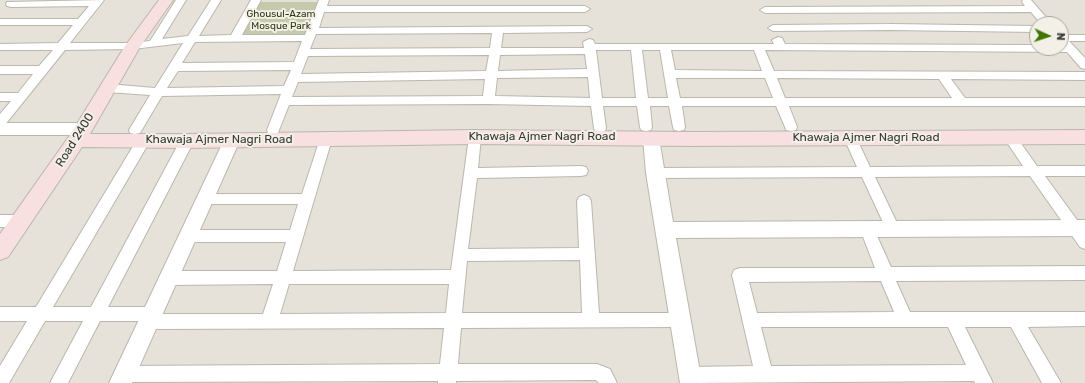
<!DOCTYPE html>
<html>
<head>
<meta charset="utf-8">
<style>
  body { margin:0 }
  #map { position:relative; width:1085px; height:383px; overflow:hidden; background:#e6e2da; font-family:Rubik,sans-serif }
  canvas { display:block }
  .north { position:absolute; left:1029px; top:16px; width:40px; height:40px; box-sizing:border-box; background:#f3f0e7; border:1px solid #a8a69f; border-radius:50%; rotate:93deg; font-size:11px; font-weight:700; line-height:16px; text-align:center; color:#383733 }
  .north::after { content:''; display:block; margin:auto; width:14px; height:18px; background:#407500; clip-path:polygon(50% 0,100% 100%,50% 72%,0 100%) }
</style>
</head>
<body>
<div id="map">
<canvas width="1085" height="383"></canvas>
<div class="north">N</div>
</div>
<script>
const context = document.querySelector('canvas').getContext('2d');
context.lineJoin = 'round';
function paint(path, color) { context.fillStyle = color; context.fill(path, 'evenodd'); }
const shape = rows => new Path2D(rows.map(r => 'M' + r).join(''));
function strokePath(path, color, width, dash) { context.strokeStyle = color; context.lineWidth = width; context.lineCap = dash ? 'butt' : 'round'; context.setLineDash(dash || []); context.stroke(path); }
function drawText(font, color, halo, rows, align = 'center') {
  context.font = font + ' Rubik,sans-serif'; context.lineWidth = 4; context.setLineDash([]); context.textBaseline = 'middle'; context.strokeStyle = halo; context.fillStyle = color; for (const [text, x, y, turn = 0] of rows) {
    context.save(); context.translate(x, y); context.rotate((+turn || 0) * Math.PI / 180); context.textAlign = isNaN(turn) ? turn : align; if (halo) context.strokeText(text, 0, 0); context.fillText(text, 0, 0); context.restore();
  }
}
const green = shape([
  [255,2,323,2,309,38,235,39]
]);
const minor = shape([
  [104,0,70,43,133,43,150,41,176,0,186,0,162,39,188,36,211,0,221,0,199,36,231,35,251,0,261,0,242,35,305,35,319,0,329,0,327,6,585,6,590,9,585,12,324,12,319,28,587,26,592,29,587,32,503,33,501,48,584,48,583,42,589,39,593,40,595,44,774,44,772,40,778,37,782,38,785,44,1037,45,1037,48,1061,48,1061,35,1085,35,1085,41,1069,41,1085,58,1085,69,1081,68,1067,52,765,50,774,71,1085,72,1085,80,951,79,965,98,1085,98,1085,106,789,106,797,127,796,130,791,131,786,130,785,127,776,106,682,106,685,127,684,130,679,131,674,130,673,127,669,106,650,106,652,127,651,130,646,131,641,130,640,127,637,106,603,106,606,128,605,131,600,132,595,131,594,128,591,106,488,104,289,105,279,130,278,133,273,134,268,133,267,130,281,94,162,96,140,133,135,134,130,133,129,130,150,95,107,92,103,91,101,88,103,85,107,84,155,88,183,43,133,49,65,50,4,126,0,127,0,114,11,101,0,101,0,93,18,93,33,74,0,74,0,66,39,66,53,50,0,50,0,44,58,43,73,25,0,25,0,19,78,19,89,6,11,7,7,6,6,4,7,2,104,0],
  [492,33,490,48,310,49,316,34,492,33],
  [302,41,294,62,182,63,195,42,302,41],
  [596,50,631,50,636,98,602,98,596,50],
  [642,50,660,50,668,98,648,98,642,50],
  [671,50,754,50,762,71,675,70,671,50],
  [585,54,587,69,498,71,500,55,585,54],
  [489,55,486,71,301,74,308,56,489,55],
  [291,70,284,86,167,88,178,71,291,70],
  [588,77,590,98,495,96,497,78,588,77],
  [676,78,765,78,773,98,680,98,676,78],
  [777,78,939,79,952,98,785,98,777,78],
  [485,79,483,96,292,97,298,82,485,79],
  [1023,0,1031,0,1052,24,1041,24,1031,12,765,13,760,10,765,7,1025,6,1022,2,1023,0],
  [890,24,1037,26,1037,32,890,30,773,31,768,28,773,25,890,24],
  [475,132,480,134,481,137,478,168,581,166,586,167,588,171,586,175,581,176,477,178,468,249,579,248,577,201,579,197,584,195,589,197,591,201,599,313,680,313,686,315,688,320,686,325,680,327,461,328,458,364,597,364,610,369,617,383,599,383,596,380,456,381,456,383,438,383,438,381,124,382,118,380,115,374,118,368,124,366,440,364,444,328,148,329,142,327,140,321,100,321,68,383,50,383,83,321,45,321,9,383,0,383,0,366,27,321,0,321,0,307,36,307,138,138,143,136,148,138,150,141,53,307,91,307,180,141,182,138,187,136,192,138,194,141,108,307,152,307,158,309,160,314,263,314,273,284,169,285,163,283,161,278,163,273,169,271,277,271,286,242,188,242,183,240,181,236,183,232,188,230,290,230,298,204,205,204,200,203,198,199,200,195,205,194,302,194,320,139,321,136,326,134,331,136,332,139,293,271,451,270,469,137,470,134,475,132],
  [580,260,582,313,462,313,467,261,580,260],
  [289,284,449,284,446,313,280,314,289,284],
  [850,133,855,135,870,167,1023,166,1004,138,1005,135,1010,133,1015,135,1037,166,1085,166,1085,176,1045,176,1085,231,1085,249,1080,247,1030,176,875,177,900,229,898,233,893,235,888,233,862,177,655,178,650,177,648,173,650,169,655,168,857,167,844,138,845,135,850,133],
  [0,215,21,215,26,217,28,221,26,225,21,227,0,227,0,215],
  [867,223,872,225,891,267,1085,266,1085,280,896,281,910,312,1085,312,1085,326,1028,327,1061,383,1042,383,1011,327,965,327,993,383,975,383,974,381,688,383,683,381,680,375,683,369,689,367,753,366,732,275,734,270,740,268,875,268,860,229,862,225,867,223],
  [881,281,894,312,757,313,749,282,881,281],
  [761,327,948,327,966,365,771,366,761,327]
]);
const tertiary = shape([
  [0,123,84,123,90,125,92,129,90,133,84,135,0,135,0,123],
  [651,132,657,134,659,138,673,222,1085,220,1085,236,676,238,702,383,680,383,646,173,643,138,645,134,651,132],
  [232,134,238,136,240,140,132,383,109,383,224,140,226,136,232,134]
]);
const secondary = shape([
  [159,0,173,0,140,47,90,134,187,134,475,130,691,132,1085,130,1085,144,691,146,475,144,187,148,82,147,8,257,0,260,0,234,70,135,125,46,159,0]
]);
const farParknames = [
  ["Ghousul-Azam",281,14],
  ["Mosque Park",281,26]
];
const streetNames = [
  ["Khawaja Ajmer Nagri Road",542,137],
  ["Khawaja Ajmer Nagri Road",866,138],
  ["Road 2400",75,140,-58],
  ["Khawaja Ajmer Nagri Road",219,140]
];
paint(green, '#c5caac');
strokePath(minor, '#bab7ae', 2);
strokePath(tertiary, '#bab7ae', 2);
strokePath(secondary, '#bab7ae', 2);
paint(minor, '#fff');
paint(tertiary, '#fff');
paint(secondary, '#f8dfe0');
drawText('10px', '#30350f', '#f3f0e7', farParknames);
drawText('12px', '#383733', '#f3f0e7', streetNames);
</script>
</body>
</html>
